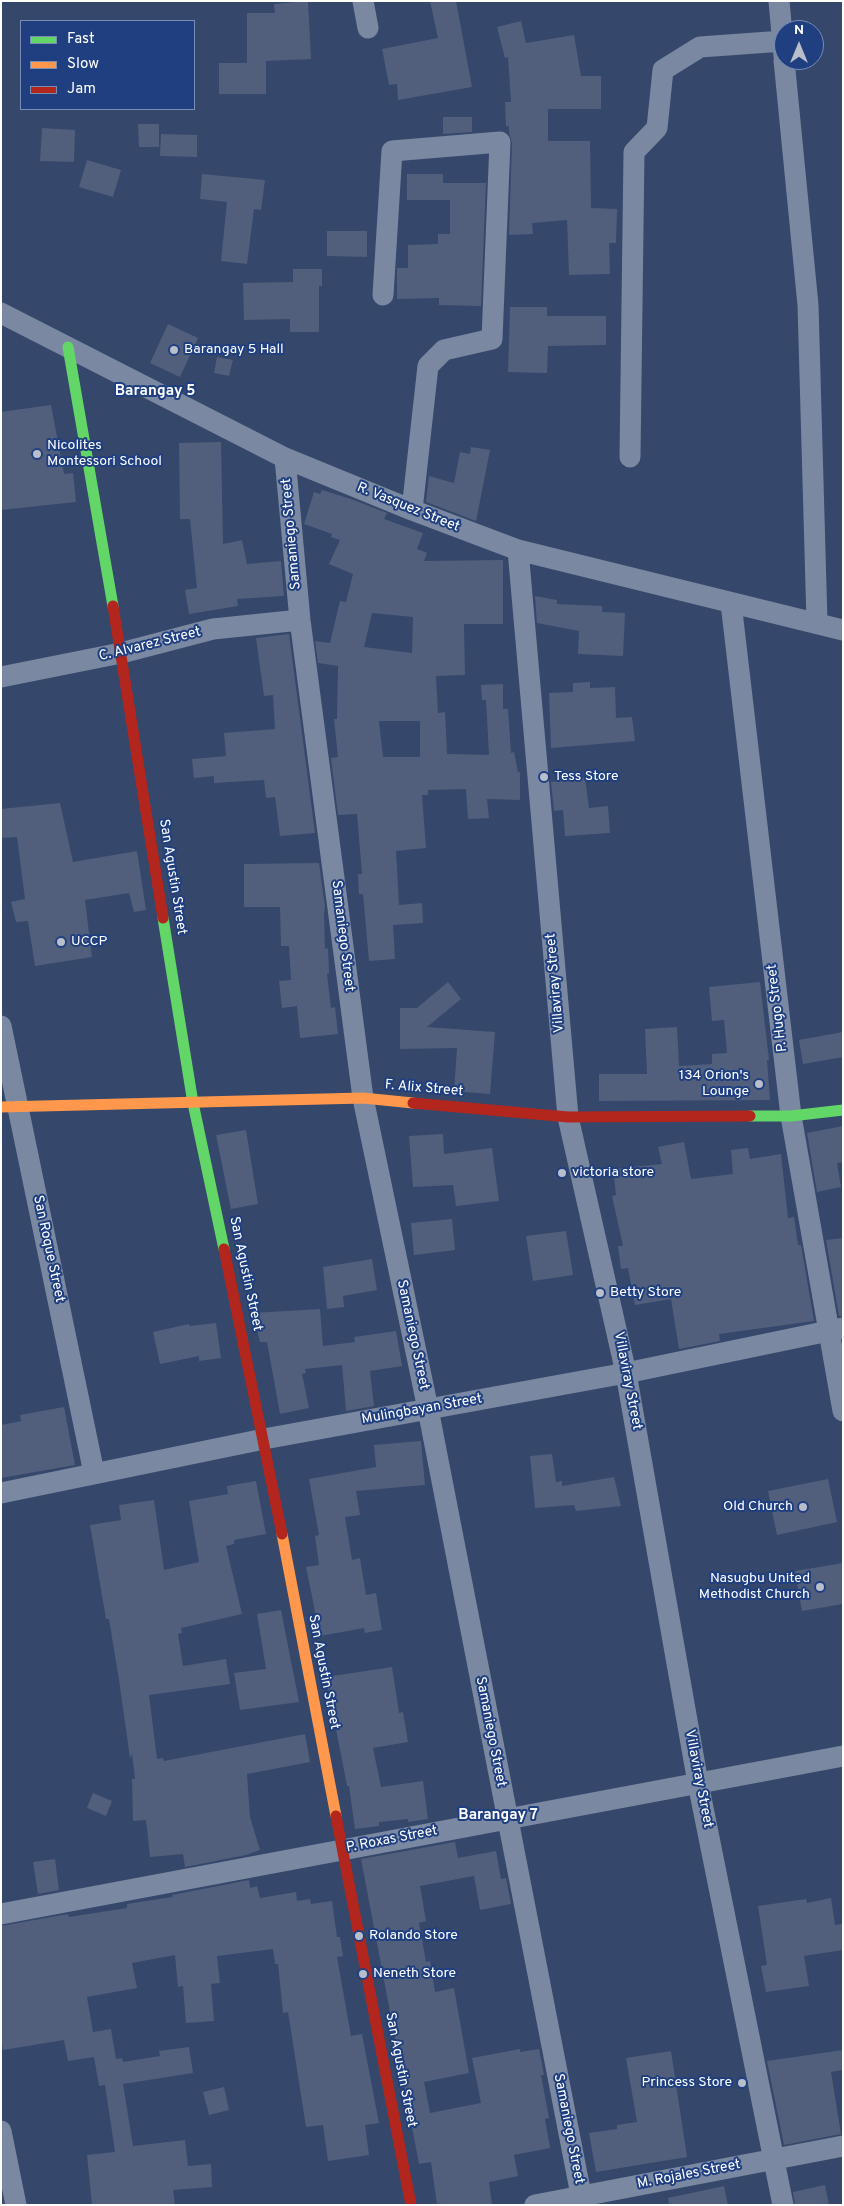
<!DOCTYPE html>
<html>
<head>
<meta charset="utf-8">
<style>
  body { margin:0 }
  #map { position:relative; width:844px; height:2206px; overflow:hidden; background:#35476b; font-family:Overpass,sans-serif }
  canvas { display:block }
  .frame { position:absolute; inset:0; border:2px solid #fff; pointer-events:none }
  .legend { position:absolute; left:20px; top:20px; width:175px; height:90px; box-sizing:border-box; background:#1f3f81; border:1px solid #798cb3; margin:0; padding:6px 9px; list-style:none; font-size:15px; color:#fff }
  .legend li { display:flex; align-items:center; gap:10px; height:25px }
  .legend b { width:25px; border:1px solid #798cb3 }
  .north { position:absolute; left:774px; top:20px; width:50px; height:50px; box-sizing:border-box; background:#1f3f81; border:1px solid #798cb3; border-radius:50%; rotate:0deg; font-size:14px; font-weight:700; line-height:20px; text-align:center; color:#fff }
  .north::after { content:''; display:block; margin:auto; width:18px; height:22px; background:#b8bfcb; clip-path:polygon(50% 0,100% 100%,50% 72%,0 100%) }
</style>
</head>
<body>
<div id="map">
<canvas width="844" height="2206"></canvas>
<div class="frame"></div>
<ul class="legend">
<li><b style="height:6px;background:#63d668"></b>Fast</li>
<li><b style="height:6px;background:#ff974d"></b>Slow</li>
<li><b style="height:6px;background:#b3261e"></b>Jam</li>
</ul>
<div class="north">N</div>
</div>
<script>
const context = document.querySelector('canvas').getContext('2d');
context.lineJoin = 'round';
function paint(path, color) { context.fillStyle = color; context.fill(path, 'evenodd'); }
const shape = rows => new Path2D(rows.map(r => 'M' + r).join(''));
function strokePath(path, color, width, dash) { context.strokeStyle = color; context.lineWidth = width; context.lineCap = dash ? 'butt' : 'round'; context.setLineDash(dash || []); context.stroke(path); }
function drawText(font, color, halo, rows, align = 'center') {
  context.font = font + ' Overpass,sans-serif'; context.lineWidth = 4; context.setLineDash([]); context.textBaseline = 'middle'; context.strokeStyle = halo; context.fillStyle = color; for (const [text, x, y, turn = 0] of rows) {
    context.save(); context.translate(x, y); context.rotate((+turn || 0) * Math.PI / 180); context.textAlign = isNaN(turn) ? turn : align; if (halo) context.strokeText(text, 0, 0); context.fillText(text, 0, 0); context.restore();
  }
}
const building = shape([
  [308,1,311,59,266,61,266,94,219,94,219,63,247,63,247,13,275,13,274,4],
  [430,1,456,1,472,87,398,100,397,84,389,85,382,49,438,38],
  [521,21,526,43,574,35,581,76,601,76,601,109,548,109,548,141,590,141,591,208,617,209,616,243,609,243,610,274,569,275,567,220,532,223,533,234,509,235,512,143,509,133,509,126,506,126,505,102,511,102,508,57,505,58,497,27],
  [443,117,472,117,472,132,443,134],
  [138,124,159,124,159,147,139,147],
  [42,128,75,130,74,162,40,161],
  [161,134,197,135,197,157,160,156],
  [87,160,121,170,113,197,79,187],
  [202,174,265,180,261,210,254,209,247,264,221,261,227,202,200,199],
  [407,174,443,174,443,183,486,183,481,306,439,305,439,298,397,299,397,268,408,268,408,245,438,244,438,234,450,234,450,200,407,200],
  [327,231,367,231,367,257,327,256],
  [293,269,322,269,322,286,319,286,319,332,290,332,290,319,244,320,243,283,293,282],
  [510,307,547,307,547,316,606,316,606,345,548,346,547,373,508,372],
  [168,324,198,338,180,377,150,363],
  [217,357,233,360,229,376,214,373],
  [51,405,64,474,73,473,76,502,1,510,1,412],
  [221,442,223,544,242,540,247,564,281,561,284,596,237,599,238,606,189,614,185,590,197,588,190,519,180,519,179,443],
  [471,447,490,450,476,521,426,502,429,476,454,483,460,452,470,454],
  [322,490,351,499,387,513,384,519,423,533,417,549,427,553,424,561,503,560,503,624,464,624,465,675,436,676,438,713,445,712,447,754,489,755,486,700,482,700,481,685,503,684,503,709,508,709,511,753,514,752,518,772,520,772,520,800,487,799,489,818,468,819,466,789,428,790,428,795,422,795,426,848,396,851,399,905,422,903,423,923,393,925,395,959,369,961,363,894,359,894,358,874,362,874,357,814,338,815,331,758,338,757,334,719,337,719,338,666,318,663,315,641,330,643,340,601,346,602,353,574,329,564,340,540,331,537,332,534,304,524,314,492,320,494],
  [372,613,413,617,412,653,364,647],
  [379,721,420,721,420,757,383,757],
  [535,596,557,600,557,604,602,606,602,612,625,613,623,656,578,654,579,631,537,623],
  [289,634,315,833,280,836,275,797,266,798,264,780,214,783,214,776,194,778,192,759,226,756,224,733,275,729,273,695,264,696,256,638],
  [590,682,590,688,615,687,616,718,632,717,635,741,551,748,549,693,573,692,573,683],
  [585,777,589,808,608,806,610,833,565,836,563,810,554,811,551,782],
  [60,803,73,862,137,851,146,910,134,912,129,893,85,900,92,957,35,966,28,921,16,922,11,902,25,899,17,837,1,838,1,809],
  [319,863,325,907,324,914,325,949,328,948,329,973,327,974,331,1008,335,1007,338,1034,300,1038,297,1006,282,1008,279,981,291,980,289,946,281,946,280,907,244,907,244,864],
  [448,982,461,999,427,1027,495,1032,490,1094,454,1091,457,1048,400,1049,400,1008,417,1008],
  [760,982,769,1060,767,1060,770,1100,599,1101,599,1074,647,1074,645,1029,677,1027,679,1066,712,1064,712,1054,727,1053,724,1020,712,1021,709,987],
  [843,1032,843,1057,803,1064,799,1040],
  [843,1126,843,1162,837,1163,841,1187,817,1192,807,1133],
  [246,1130,258,1204,231,1209,216,1135],
  [443,1134,444,1154,492,1148,499,1201,456,1206,453,1185,413,1187,409,1136],
  [684,1142,691,1179,733,1174,731,1150,748,1148,750,1159,781,1154,788,1218,794,1217,798,1245,801,1245,814,1321,719,1334,720,1341,679,1349,671,1299,635,1305,628,1268,621,1269,618,1246,623,1246,612,1196,616,1195,613,1169,662,1164,658,1147],
  [452,1219,455,1250,414,1255,411,1223],
  [566,1231,573,1275,533,1281,526,1236],
  [843,1238,843,1316,839,1316,826,1240],
  [372,1259,377,1290,343,1296,344,1307,327,1309,323,1267],
  [320,1309,323,1346,355,1342,354,1337,396,1331,402,1366,370,1371,374,1406,346,1411,342,1365,305,1369,306,1373,302,1374,309,1408,280,1414,267,1342,260,1342,253,1313],
  [216,1323,221,1358,199,1361,199,1356,160,1364,153,1332,189,1324,189,1326],
  [64,1407,75,1465,1,1478,1,1425,21,1421,20,1415],
  [421,1441,425,1485,356,1491,360,1515,345,1517,352,1560,360,1558,366,1595,376,1593,382,1630,365,1633,364,1628,320,1636,306,1567,319,1565,315,1536,319,1535,309,1479,376,1467,374,1445],
  [552,1454,556,1482,562,1481,562,1486,614,1477,621,1506,576,1511,574,1505,535,1508,530,1456],
  [828,1479,837,1522,777,1535,768,1491],
  [256,1481,266,1534,234,1540,234,1544,226,1546,242,1614,181,1628,182,1633,178,1634,183,1666,226,1659,230,1684,149,1695,157,1759,163,1758,164,1761,305,1734,310,1762,247,1774,250,1817,260,1850,246,1855,185,1867,183,1854,150,1857,146,1820,133,1821,132,1779,135,1779,132,1754,130,1758,119,1680,109,1619,106,1619,90,1525,121,1520,119,1505,154,1500,164,1570,199,1562,189,1501,228,1494,227,1486],
  [843,1563,843,1604,802,1611,795,1571],
  [281,1610,299,1702,240,1710,234,1673,266,1669,257,1614],
  [392,1667,399,1713,403,1712,408,1742,373,1748,381,1787,423,1781,428,1819,408,1822,408,1819,379,1822,379,1826,355,1829,349,1786,347,1786,326,1677],
  [93,1793,112,1801,106,1816,87,1808],
  [455,1842,458,1858,496,1851,501,1879,506,1878,511,1904,480,1910,474,1876,420,1886,426,1921,419,1923,426,1962,430,1961,435,1992,454,1988,469,2073,424,2082,430,2113,481,2103,472,2058,520,2049,520,2052,539,2049,544,2075,541,2075,549,2118,545,2119,550,2148,514,2155,518,2176,489,2182,492,2205,437,2205,431,2162,419,2164,361,1859],
  [55,1859,59,1890,38,1894,33,1862],
  [249,1880,250,1888,257,1886,260,1898,296,1892,297,1901,310,1899,311,1904,332,1901,337,1937,340,1937,343,1956,337,1957,351,2036,362,2034,379,2123,365,2125,369,2155,328,2161,323,2125,306,2127,288,2012,283,2013,278,1964,275,1964,273,1949,217,1956,220,1983,211,1984,214,2021,186,2023,183,1986,178,1987,175,1955,132,1963,137,1988,87,1997,93,2032,111,2029,116,2059,122,2058,123,2062,160,2056,159,2051,189,2047,193,2073,123,2084,133,2146,185,2140,188,2166,211,2164,212,2187,173,2190,175,2205,92,2205,87,2155,115,2152,105,2085,99,2086,94,2057,68,2061,64,2040,3,2050,1,2038,1,1926,68,1914,69,1917,127,1908,127,1904,172,1897,172,1895],
  [831,1898,835,1925,843,1924,843,1950,804,1956,809,1986,766,1992,761,1966,767,1965,758,1906,806,1899,807,1903],
  [843,2050,843,2070,831,2072,841,2134,784,2145,767,2061],
  [671,2051,687,2157,596,2172,589,2133,617,2129,617,2125,637,2122,626,2058],
  [224,2087,229,2110,209,2115,203,2092],
  [825,2185,829,2205,795,2205,793,2192],
  [724,2186,728,2205,669,2205,668,2198]
]);
const street = shape([
  [363,1,368,28],
  [779,1,784,56],
  [784,60,808,305,817,622],
  [383,295,392,151,500,142,492,339,444,350,428,366,412,510],
  [1,313,285,458,412,510,518,550,843,630],
  [630,457,634,152,657,128,663,70,700,47,783,41],
  [285,458,300,620,363,1098,428,1409,583,2205],
  [518,550,568,1117,626,1373,698,1783,783,2205],
  [731,603,791,1116,843,1411],
  [1,677,121,653,213,629,300,620],
  [1,1026,94,1473],
  [1,1493,264,1439,626,1373,843,1328],
  [1,1914,843,1756],
  [1,2131,16,2205],
  [535,2205,843,2146]
]);
const fast = shape([
  [68,347,113,606],
  [163,918,193,1103,224,1249],
  [750,1116,791,1116,843,1110]
]);
const slow = shape([
  [1,1107,363,1098,413,1103],
  [282,1534,336,1816]
]);
const jam = shape([
  [113,606,163,918],
  [413,1103,568,1117,750,1116],
  [224,1249,282,1534],
  [336,1816,411,2205]
]);
const markers = [
  [174,350,5,"#b8bfcb"],
  [37,454,5,"#b8bfcb"],
  [544,777,5,"#b8bfcb"],
  [61,942,5,"#b8bfcb"],
  [759,1084,5,"#b8bfcb"],
  [562,1173,5,"#b8bfcb"],
  [600,1293,5,"#b8bfcb"],
  [803,1507,5,"#b8bfcb"],
  [820,1587,5,"#b8bfcb"],
  [359,1936,5,"#b8bfcb"],
  [363,1974,5,"#b8bfcb"],
  [742,2083,5,"#b8bfcb"]
];
const poiNames = [
  ["Barangay 5 Hall",184,350],
  ["Nicolites",47,446],
  ["Montessori School",47,462],
  ["Tess Store",554,777],
  ["UCCP",71,942],
  ["134 Orion's",749,1076,"right"],
  ["Lounge",749,1092,"right"],
  ["victoria store",572,1173],
  ["Betty Store",610,1293],
  ["Old Church",793,1507,"right"],
  ["Nasugbu United",810,1579,"right"],
  ["Methodist Church",810,1595,"right"],
  ["Rolando Store",369,1936],
  ["Neneth Store",373,1974],
  ["Princess Store",732,2083,"right"]
];
const streetNames = [
  ["R. Vasquez Street",408,508,22],
  ["Samaniego Street",292,534,-95],
  ["C. Alvarez Street",150,645,-14],
  ["San Agustin Street",172,877,81],
  ["Samaniego Street",342,936,83],
  ["Villaviray Street",556,983,-95],
  ["P. Hugo Street",778,1008,-97],
  ["F. Alix Street",424,1089,5],
  ["San Roque Street",48,1249,78],
  ["San Agustin Street",245,1274,78],
  ["Samaniego Street",412,1335,78],
  ["Villaviray Street",627,1381,79],
  ["Mulingbayan Street",422,1410,-10],
  ["San Agustin Street",323,1672,79],
  ["Samaniego Street",490,1732,79],
  ["Villaviray Street",698,1779,79],
  ["P. Roxas Street",392,1840,-11],
  ["San Agustin Street",400,2070,79],
  ["Samaniego Street",568,2129,79],
  ["M. Rojales Street",689,2175,-11]
];
const neighbourhoodNames = [
  ["Barangay 5",155,392],
  ["Barangay 7",498,1816]
];
paint(building, '#515f7c');
strokePath(street, '#7b88a1', 21);
strokePath(fast, '#63d668', 11);
strokePath(slow, '#ff974d', 11);
strokePath(jam, '#b3261e', 11);
for (const [x, y, r, color] of markers) { const dot = new Path2D(); dot.arc(x, y, r, 0, 2 * Math.PI); context.fillStyle = color; context.fill(dot); strokePath(dot, '#1f3f81', 2); }
drawText('14px', '#fff', '#1f3f81', poiNames, 'left');
drawText('14px', '#fff', '#1f3f81', streetNames);
drawText('bold 15px', '#fff', '#1f3f81', neighbourhoodNames);
</script>
</body>
</html>
